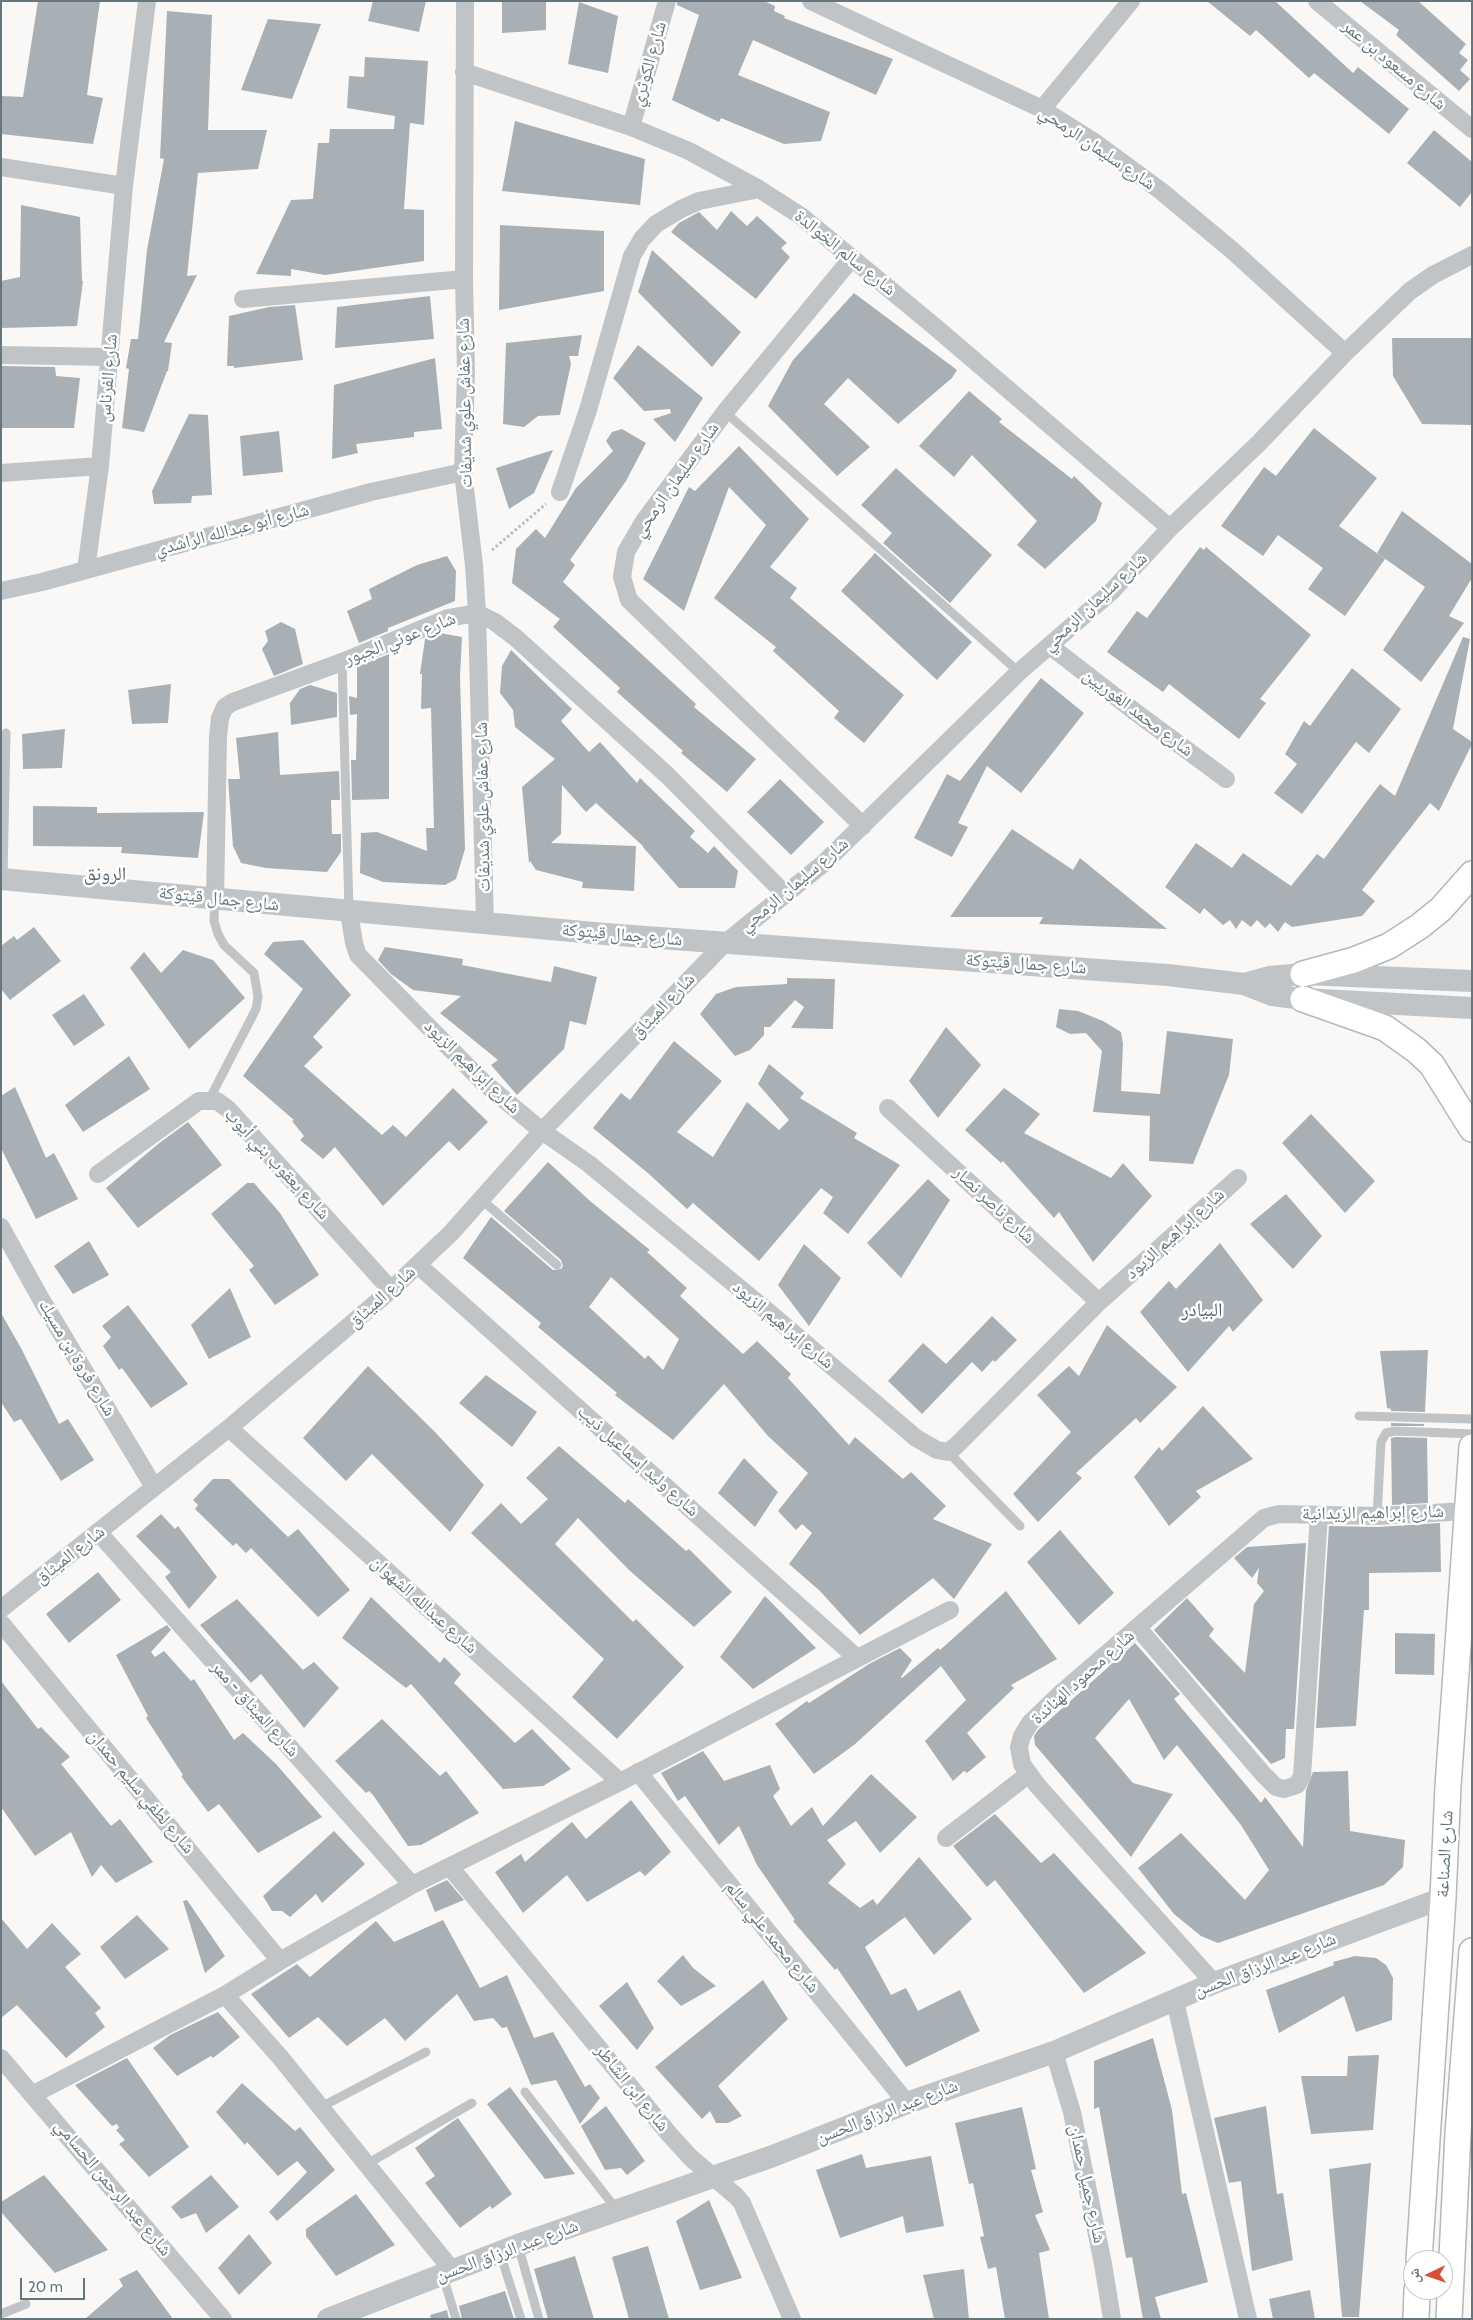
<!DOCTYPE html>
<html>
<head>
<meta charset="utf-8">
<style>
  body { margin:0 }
  #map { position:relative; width:1473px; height:2320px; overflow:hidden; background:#f9f8f6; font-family:Cabin,"Noto Naskh Arabic",sans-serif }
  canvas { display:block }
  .frame { position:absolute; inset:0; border:2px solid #66767f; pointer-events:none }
  .north { position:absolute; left:1403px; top:2250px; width:50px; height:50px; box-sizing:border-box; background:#fff; border:1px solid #c2c8cc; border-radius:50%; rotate:267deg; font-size:14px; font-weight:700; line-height:20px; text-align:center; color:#66767f }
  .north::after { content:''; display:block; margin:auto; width:18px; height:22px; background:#d94e36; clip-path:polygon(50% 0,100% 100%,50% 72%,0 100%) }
  .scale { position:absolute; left:20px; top:2278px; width:65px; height:22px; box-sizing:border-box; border:2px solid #66767f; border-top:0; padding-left:6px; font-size:15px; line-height:18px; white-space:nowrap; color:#66767f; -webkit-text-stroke:4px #fff; paint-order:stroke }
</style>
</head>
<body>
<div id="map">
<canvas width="1473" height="2320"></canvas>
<div class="frame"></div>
<div class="north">ش</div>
<div class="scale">20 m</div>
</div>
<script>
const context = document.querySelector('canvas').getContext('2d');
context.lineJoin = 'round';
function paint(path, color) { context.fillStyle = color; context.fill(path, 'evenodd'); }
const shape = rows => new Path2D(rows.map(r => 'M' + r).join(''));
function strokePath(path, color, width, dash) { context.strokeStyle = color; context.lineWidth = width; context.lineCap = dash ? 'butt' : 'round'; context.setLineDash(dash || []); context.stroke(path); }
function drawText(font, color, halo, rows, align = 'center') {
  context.font = font + ' Cabin,"Noto Naskh Arabic",sans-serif'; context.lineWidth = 5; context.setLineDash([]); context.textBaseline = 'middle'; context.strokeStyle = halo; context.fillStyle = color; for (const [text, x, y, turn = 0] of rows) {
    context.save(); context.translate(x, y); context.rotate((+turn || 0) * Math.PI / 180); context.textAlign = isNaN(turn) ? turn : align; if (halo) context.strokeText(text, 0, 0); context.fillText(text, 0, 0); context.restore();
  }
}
const building = shape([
  [38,1,100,1,87,95,103,98,93,144,1,134,1,96,23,97],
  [373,1,426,1,419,32,368,21],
  [502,1,546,1,546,30,502,33],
  [677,1,764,1,775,6,774,11,785,16,784,18,893,59,876,95,753,40,738,75,830,112,821,141,784,144,721,118,719,122,672,100,699,15,677,5],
  [1207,1,1275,1,1353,73,1358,67,1409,109,1389,134,1314,73,1309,78,1256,30,1250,36],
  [1360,1,1418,1,1466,44,1459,53,1468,60,1460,70,1470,79,1459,91,1396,35,1399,30],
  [579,2,618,16,608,73,568,64],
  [167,11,212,15,208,130,267,130,258,169,198,173,187,276,197,275,164,342,172,343,168,371,167,371,144,432,122,428,129,369,126,368,131,339,138,339,147,250,164,159,160,158],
  [268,19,321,24,292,99,241,90],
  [365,57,428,61,424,125,410,123,404,209,424,210,424,261,325,275,291,269,291,276,256,274,291,200,313,199,318,143,329,143,330,129,394,129,395,116,347,108,349,76,364,77],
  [515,121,645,159,640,205,502,191],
  [1434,130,1472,162,1472,192,1460,207,1407,163],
  [21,205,80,217,82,281,83,281,77,326,1,328,1,281,20,277],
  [731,211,747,226,757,216,787,243,781,248,790,257,756,299,671,232,679,223,699,212,717,230],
  [500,225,604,231,604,291,499,310],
  [652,250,741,332,712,367,638,292],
  [854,293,957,370,952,378,898,424,848,378,824,404,870,447,837,476,768,406,793,360],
  [430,296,434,339,335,348,337,307],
  [295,305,303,360,234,368,234,366,227,366,229,316,269,307],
  [582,335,578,356,569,356,571,364,560,415,538,416,524,427,503,424,506,343],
  [1392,338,1472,338,1472,425,1422,424,1393,376],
  [638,345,703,398,675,442,653,419,671,413,670,409,644,411,613,378],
  [435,358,442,429,414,432,414,437,356,444,358,453,332,459,334,385],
  [1,366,55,367,56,376,80,378,74,428,1,428],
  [969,391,1002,419,999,422,1072,479,1074,476,1102,503,1096,521,1045,569,1017,545,1037,521,972,455,954,477,919,446],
  [189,414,208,415,212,495,192,496,191,503,154,504,152,491],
  [1314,428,1377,478,1339,526,1385,559,1345,616,1308,589,1323,568,1278,535,1263,556,1221,526,1264,467,1276,476],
  [622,429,646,443,626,481,570,560,575,565,563,582,696,704,694,707,756,759,727,792,681,753,683,751,617,692,620,688,553,627,560,619,512,583,516,549,536,529,545,538,576,488,613,451,606,441,612,432],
  [279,431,283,472,243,476,240,436],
  [739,446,809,519,770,567,797,588,790,598,904,695,864,743,834,718,839,711,773,651,776,647,714,598,766,525,729,487,684,611,643,579,689,487,695,491],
  [553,450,534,493,509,509,496,468],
  [896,468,992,555,950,603,883,543,892,533,861,505],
  [1402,511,1472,564,1472,578,1449,616,1464,623,1421,682,1383,650,1425,587,1377,553],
  [1200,547,1204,550,1206,547,1311,635,1260,699,1266,703,1239,739,1169,684,1163,692,1107,652,1137,611,1147,618],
  [875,553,972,642,937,680,841,591],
  [447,556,456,571,455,601,388,628,388,631,359,643,347,611,372,599,369,589,417,565],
  [281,622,295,629,303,664,274,676,262,649,268,641,265,631],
  [440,633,462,637,460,677,465,849,456,879,445,885,383,882,360,873,361,833,377,832,427,851,426,828,434,828,431,708,421,709,422,674,420,674,425,639],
  [1463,637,1470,639,1453,729,1472,742,1472,744,1439,811,1430,803,1362,890,1375,901,1362,916,1292,927,1285,922,1278,932,1270,923,1265,928,1257,920,1251,927,1242,920,1236,929,1230,920,1223,925,1204,908,1200,914,1165,887,1196,843,1232,868,1243,853,1291,886,1317,854,1324,859,1380,784,1395,796],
  [511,650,572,709,561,721,589,752,600,742,637,783,640,778,695,831,690,837,708,853,714,846,738,871,735,888,679,888,642,846,644,847,596,803,586,812,562,785,561,834,551,843,636,846,634,891,582,888,583,882,536,870,530,861,529,863,522,787,555,759,515,727,513,710,500,693,502,666],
  [389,654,389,799,352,800,351,760,356,760,357,714,350,715,349,696,357,698,357,667],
  [1352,668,1401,709,1369,753,1356,742,1302,814,1274,793,1297,764,1285,754,1304,721,1310,726],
  [1041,678,1084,713,1021,793,987,766,958,823,968,827,952,857,914,838,947,774,960,781],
  [171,684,168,723,132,724,128,690],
  [310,685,337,693,337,717,291,725,290,703,300,689],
  [65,729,62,768,23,769,22,734],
  [278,732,280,775,339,771,340,800,331,800,332,834,341,834,341,852,327,872,266,868,241,863,233,846,228,779,240,779,236,738],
  [780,779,824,822,791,855,747,812],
  [33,806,97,807,97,813,204,812,198,858,121,853,122,847,33,846],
  [1012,829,1073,870,1080,858,1167,929,1039,924,1043,917,950,917],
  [34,927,61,961,10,1000,1,989,1,946,14,936,17,940],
  [303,940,351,995,313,1037,323,1047,304,1066,382,1135,393,1125,406,1137,453,1088,488,1122,459,1151,449,1141,383,1206,335,1147,323,1159,300,1140,304,1136,292,1121,294,1120,243,1076,303,989,264,954,273,942],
  [385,947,463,959,462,965,551,982,554,966,597,977,586,1025,570,1021,564,1049,517,1095,491,1065,498,1060,440,1013,461,996,413,990,391,974,378,960],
  [183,950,213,960,245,998,189,1049,130,968,144,952,161,973],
  [787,978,835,979,833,1029,791,1028,804,1007,795,1000,770,1027,764,1027,764,1035,750,1050,735,1056,700,1014,716,994,736,987,787,984],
  [84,994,105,1025,74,1046,52,1015],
  [1059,1009,1078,1011,1103,1021,1121,1032,1123,1044,1121,1091,1160,1094,1167,1031,1233,1039,1229,1075,1193,1164,1149,1161,1150,1116,1093,1112,1102,1051,1086,1033,1070,1034,1056,1027],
  [946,1027,981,1065,938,1118,909,1081],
  [674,1041,722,1081,677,1132,713,1157,747,1102,779,1130,789,1120,758,1084,769,1064,804,1093,800,1098,857,1133,854,1138,900,1165,848,1234,823,1213,833,1197,821,1188,759,1261,693,1203,687,1209,649,1174,593,1128,621,1093,630,1100],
  [129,1056,150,1089,83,1132,65,1105],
  [15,1087,46,1158,54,1153,78,1199,36,1219,1,1148,1,1096],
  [1004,1088,1040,1114,1024,1133,1111,1178,1123,1163,1152,1196,1093,1262,1059,1212,1054,1218,1003,1161,1001,1163,965,1130],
  [1311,1114,1375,1181,1345,1213,1282,1143],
  [188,1122,222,1165,138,1228,106,1188,158,1144],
  [548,1162,590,1201,650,1250,647,1252,687,1288,680,1296,743,1354,757,1341,791,1374,788,1378,849,1445,855,1437,903,1479,911,1472,946,1506,933,1519,992,1544,954,1599,933,1578,860,1635,820,1591,789,1564,812,1533,802,1524,796,1530,778,1511,808,1473,768,1436,724,1384,673,1440,615,1395,617,1393,538,1327,541,1323,463,1258,491,1217,553,1270,561,1269,563,1266,561,1260,504,1211],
  [611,1277,679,1339,663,1370,648,1355,645,1359,589,1307],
  [928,1179,950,1200,901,1278,867,1243],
  [247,1183,254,1183,280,1213,319,1275,275,1305,249,1270,254,1266,211,1214],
  [1286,1194,1322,1236,1293,1269,1250,1224],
  [89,1241,109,1275,73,1294,54,1266],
  [1220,1243,1263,1300,1233,1332,1229,1326,1188,1372,1140,1312,1169,1281,1176,1289],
  [804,1244,841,1278,809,1326,778,1285],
  [230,1288,251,1337,209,1359,191,1325],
  [128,1305,188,1384,151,1408,122,1368,119,1370,103,1346,111,1337,102,1326],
  [1,1313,21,1348,59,1424,68,1419,94,1460,61,1481,21,1419,14,1422,1,1402],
  [992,1316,1017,1340,995,1362,993,1360,982,1372,972,1362,922,1414,888,1381,923,1343,946,1364],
  [1107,1325,1177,1387,1140,1423,1136,1418,1076,1473,1082,1478,1038,1522,1013,1494,1071,1432,1037,1395,1069,1366,1079,1376],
  [1428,1350,1425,1412,1391,1411,1391,1409,1387,1408,1380,1351],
  [368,1366,435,1432,484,1485,450,1532,372,1454,346,1481,303,1438],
  [486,1375,537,1412,512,1447,459,1403],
  [1203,1406,1253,1459,1196,1491,1201,1497,1169,1526,1134,1477,1159,1447,1162,1451],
  [1391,1423,1424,1424,1424,1426,1391,1426],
  [1396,1437,1427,1438,1428,1503,1392,1505,1391,1438],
  [559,1446,625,1503,628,1499,686,1551,689,1549,732,1592,694,1627,629,1570,578,1518,555,1544,633,1622,636,1619,684,1667,617,1739,572,1697,604,1659,471,1533,501,1503,521,1524,548,1499,526,1478],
  [744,1458,778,1492,755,1527,718,1493],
  [213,1479,229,1479,288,1537,298,1529,350,1590,318,1617,251,1548,246,1553,236,1543,233,1546,195,1509,198,1505,193,1500],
  [161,1514,175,1529,178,1526,217,1577,189,1609,165,1577,171,1572,136,1536],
  [1440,1523,1441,1572,1369,1573,1369,1610,1364,1610,1356,1726,1316,1728,1329,1526,1378,1527],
  [1060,1530,1114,1593,1079,1625,1027,1562],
  [1306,1543,1294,1729,1286,1729,1285,1758,1271,1764,1154,1630,1187,1598,1214,1629,1209,1636,1245,1673,1254,1604,1264,1591,1257,1583,1259,1568,1252,1578,1234,1558,1247,1547],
  [98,1572,121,1600,69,1643,46,1614],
  [1006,1591,1057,1659,1011,1685,1014,1688,967,1733,986,1757,967,1773,964,1771,953,1781,925,1741,966,1700,941,1666,854,1745,814,1774,775,1724,807,1701,809,1703,869,1664,900,1648,912,1660,901,1677,902,1678,938,1648,940,1650],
  [765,1596,816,1648,753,1689,720,1657],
  [371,1597,440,1663,444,1657,461,1674,454,1683,515,1743,532,1729,571,1769,543,1786,503,1789,411,1684,406,1688,342,1638],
  [237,1599,303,1670,314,1662,339,1688,304,1728,261,1674,251,1683,200,1625],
  [167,1625,171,1630,151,1652,155,1657,164,1651,191,1681,194,1679,234,1740,243,1733,276,1764,322,1817,258,1853,219,1804,208,1812,181,1776,183,1775,146,1718,148,1716,116,1655],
  [1395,1633,1435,1634,1434,1675,1395,1674],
  [1135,1643,1180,1694,1174,1699,1261,1803,1265,1797,1303,1847,1306,1790,1313,1772,1348,1771,1350,1831,1405,1840,1403,1867,1384,1885,1218,1943,1201,1936,1174,1914,1138,1868,1181,1833,1245,1900,1269,1870,1241,1825,1177,1745,1164,1760,1129,1699,1095,1738,1133,1783,1173,1794,1131,1857,1035,1745,1034,1736,1038,1730],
  [1,1681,38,1729,41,1727,70,1757,61,1764,111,1826,120,1819,153,1862,116,1883,101,1865,92,1877,71,1832,35,1856,1,1807],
  [382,1719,440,1776,446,1771,479,1813,421,1845,408,1846,373,1795,369,1791,366,1793,335,1761],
  [703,1751,724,1781,770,1765,780,1789,773,1796,791,1826,812,1807,823,1826,871,1774,917,1817,880,1853,856,1821,827,1840,846,1864,828,1883,860,1908,873,1899,877,1905,919,1857,972,1919,934,1955,905,1917,865,1947,891,1995,906,1988,918,2011,960,1990,980,2031,906,2067,837,1968,835,1970,793,1921,795,1920,757,1865,739,1826,719,1845,685,1796,678,1801,661,1773],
  [631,1800,671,1852,645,1876,640,1871,587,1902,567,1875,523,1913,495,1872,521,1854,525,1862,572,1822,586,1839],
  [995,1814,1041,1863,1054,1853,1146,1953,1084,1993,995,1880,987,1887,953,1846],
  [334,1831,365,1864,322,1903,316,1894,290,1917,282,1911,272,1911,263,1896],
  [447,1880,464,1900,435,1912,426,1890],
  [187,1900,225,1956,205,1973,183,1901],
  [137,1915,169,1949,125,1979,100,1947],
  [1,1918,27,1949,52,1923,81,1954,65,1967,101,2008,95,2013,105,2027,66,2058,17,2005,1,2018],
  [443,1920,480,1988,507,1975,534,2038,553,2032,585,2087,590,2084,600,2098,580,2124,556,2080,531,2085,507,2027,502,2028,493,2018,474,2021,457,1994,405,2041,385,2018,347,2046,318,2017,289,2038,251,1994,297,1964,310,1977,376,1921,394,1942],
  [683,1955,693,1968,716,1986,681,2006,657,1981],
  [1355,1956,1376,1958,1386,1965,1393,1978,1392,2020,1356,2032,1344,1996,1279,2033,1266,1990,1334,1965,1333,1962],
  [763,1980,788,2019,718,2086,742,2116,728,2123,716,2123,710,2111,702,2119,655,2067],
  [627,1982,654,2028,637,2050,599,2006],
  [218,2012,240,2037,213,2058,211,2056,177,2076,153,2048,170,2035],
  [1153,2038,1172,2110,1182,2194,1186,2193,1208,2282,1155,2297,1161,2319,1143,2319,1132,2257,1126,2258,1099,2107,1094,2109,1094,2061],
  [1379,2055,1373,2130,1311,2134,1301,2076,1347,2076,1348,2056],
  [127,2058,189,2147,149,2177,119,2144,125,2140,116,2130,119,2128,117,2124,112,2126,75,2085],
  [242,2083,295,2131,300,2127,335,2170,277,2221,269,2212,307,2172,297,2161,278,2176,247,2142,245,2145,216,2112],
  [510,2087,575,2174,545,2179,487,2104],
  [606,2106,645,2161,627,2175,621,2168,605,2170,581,2126],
  [1266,2106,1277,2194,1283,2193,1293,2260,1252,2271,1241,2181,1229,2183,1214,2118],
  [1022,2107,1036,2169,1031,2170,1043,2212,1035,2215,1050,2250,1039,2253,1049,2319,1005,2319,996,2267,988,2269,980,2237,984,2236,973,2183,969,2184,955,2123],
  [458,2118,512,2194,492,2209,490,2206,460,2228,425,2183,435,2176,415,2148],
  [862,2154,866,2168,931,2156,944,2226,906,2233,903,2216,840,2238,816,2170],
  [1371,2163,1359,2317,1342,2317,1329,2169],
  [44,2175,108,2250,55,2273,1,2212,1,2202],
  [211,2175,239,2207,206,2233,196,2213,181,2219,171,2207],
  [356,2194,395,2245,336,2276,306,2236,306,2229],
  [709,2200,742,2278,700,2290,676,2221],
  [249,2234,272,2263,239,2295,218,2268],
  [648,2246,669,2319,629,2319,612,2257],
  [575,2256,594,2319,548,2319,534,2269],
  [964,2269,969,2319,934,2319,923,2275],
  [137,2270,173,2319,85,2319,123,2286,119,2279],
  [1310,2290,1315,2319,1273,2319,1269,2299],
  [505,2291,514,2319,462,2319,459,2306],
  [447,2310,449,2319,431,2319,430,2315]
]);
const path = shape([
  [492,550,546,504]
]);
const service = shape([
  [725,412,1019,672],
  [342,662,349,909],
  [3,879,6,733],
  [209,1100,256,1009,258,997,254,973,224,945,218,934,214,921,215,900],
  [482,1200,557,1265],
  [1359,1416,1472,1419],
  [948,1452,1020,1526],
  [1377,1516,1381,1442,1386,1433,1395,1431,1472,1434],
  [525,2092,617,2210],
  [321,2107,426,2052],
  [367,2164,472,2103],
  [518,2245,539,2319],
  [500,2253,521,2319],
  [443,2276,456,2319],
  [1,2314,26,2304]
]);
const minor = shape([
  [465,1,464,279,466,372,463,472,474,565,477,613,485,924],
  [811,1,1042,109,1093,141,1161,191,1233,251,1345,353],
  [1317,1,1472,129],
  [464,72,631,127,689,151,759,189,801,216,934,326,1170,528],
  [1042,109,1131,1],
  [631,127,667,1],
  [1,167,124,186],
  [852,258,725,412,644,521,626,552,622,577,629,600,863,826],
  [243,299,464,279],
  [1,355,110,357],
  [1,473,100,466],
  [560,492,588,410,632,256,642,239,656,224,681,209,699,201,759,189],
  [86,570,100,466,124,186,147,1],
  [1,591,42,582,371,492,463,472],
  [1050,646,1138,714,1226,779],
  [215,899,218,737,220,718,225,707,233,702,342,662,448,618,477,613,495,622,516,638,667,775,786,895],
  [349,912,354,943,358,955,483,1082,542,1131,589,1164,772,1315,916,1438,937,1450,948,1452,956,1446,1099,1302,1238,1178],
  [888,1108,1099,1302],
  [98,1174,199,1101,217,1101,228,1109,391,1290],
  [1,1227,42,1301,154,1487],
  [418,1265,857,1658],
  [229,1428,620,1782],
  [99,1533,412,1885],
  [1,1609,229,1428,391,1290,451,1233,542,1131,724,944,824,863,1019,672,1112,591,1170,528,1259,443,1345,353,1410,291,1433,275,1472,255],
  [1,1623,280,1961],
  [1138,1628,1263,1774,1276,1787,1284,1789,1297,1785,1302,1776,1319,1515],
  [638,1772,907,2103],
  [946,1838,1029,1774],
  [450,1867,669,2134,691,2158,736,2196,742,2203,792,2319],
  [1214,1983,1037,1785,1022,1764,1019,1747,1022,1736,1030,1723,1060,1694,1264,1518,1279,1514,1377,1516,1468,1511],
  [225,1995,280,2057,452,2270],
  [1175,2001,1248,2319],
  [1054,2052,1072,2112,1103,2264,1112,2319],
  [1,2058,223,2319],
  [34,2094,225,1995,280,1961,412,1885,620,1782,950,1610]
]);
const tertiary = shape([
  [1,879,605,934,1168,975,1244,984,1272,995,1303,999,1472,1008],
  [1244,984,1269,977,1303,974,1472,981],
  [328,2319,518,2245,773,2156,907,2103,1054,2052,1214,1983,1443,1898]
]);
const secondary = shape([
  [1303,974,1354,960,1389,946,1420,926,1441,909,1472,874],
  [1303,999,1385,1028,1416,1050,1432,1065,1472,1129],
  [1419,2260,1443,1898,1448,1786,1472,1447],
  [1416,2319,1417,2290],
  [1449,2319,1458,2133,1472,1951]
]);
const streetNames = [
  ["شارع الكوثري",649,64,-74],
  ["شارع مسعود بن عمر",1394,65,40],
  ["شارع سليمان الرمحي",1097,148,34],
  ["شارع سالم الخوالدة",845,253,39],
  ["شارع الفرناس",108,378,-85],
  ["شارع عفاش علوي شديفات",465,403,-91],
  ["شارع سليمان الرمحي",676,480,-55],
  ["شارع أبو عبدالله الراشدي",232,530,-15],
  ["شارع سليمان الرمحي",1095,602,-43],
  ["شارع عوني الجبور",400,639,-21],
  ["شارع محمد الغوريين",1138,713,37],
  ["شارع عفاش علوي شديفات",483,807,-91],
  ["شارع سليمان الرمحي",794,885,-40],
  ["شارع جمال قيتوكة",219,899,6],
  ["شارع جمال قيتوكة",622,935,5],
  ["شارع جمال قيتوكة",1026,964,4],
  ["شارع الميثاق",663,1006,-46],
  ["شارع إبراهيم الزيود",472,1067,44],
  ["شارع يعقوب بني أيوب",277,1164,47],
  ["شارع ناصر نصار",994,1205,43],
  ["شارع إبراهيم الزيود",1175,1234,-42],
  ["شارع الميثاق",382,1297,-42],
  ["شارع إبراهيم الزيود",783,1325,40],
  ["شارع فروة بن مسيك",77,1358,59],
  ["شارع وليد إسماعيل ذيب",638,1461,42],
  ["شارع إبراهيم الزيدانية",1373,1513,-1],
  ["شارع الميثاق",70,1555,-38],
  ["شارع عبدالله الشهوان",424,1605,42],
  ["شارع محمود الهناندة",1083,1677,-42],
  ["شارع الميثاق - ممر",255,1709,48],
  ["شارع لطفي سليم حمدان",141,1792,50],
  ["شارع الصناعة",1445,1854,-87],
  ["شارع محمد علي سالم",772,1937,51],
  ["شارع عبد الرزاق الحسن",1265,1965,-21],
  ["شارع ابن الشاطر",632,2088,51],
  ["شارع عبد الرزاق الحسن",887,2112,-21],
  ["شارع جميل حمدان",1087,2184,78],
  ["شارع عبد الرحمن الحسامي",113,2188,50],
  ["شارع عبد الرزاق الحسن",507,2251,-20]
];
const neighbourhoodNames = [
  ["الرونق",105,874],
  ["البيادر",1202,1310]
];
paint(building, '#a8b0b5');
strokePath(secondary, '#b2b8bc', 28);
strokePath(path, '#babdbf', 3, [2.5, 2.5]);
strokePath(service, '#c0c4c7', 9);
strokePath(minor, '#c0c4c7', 18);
strokePath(tertiary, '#c0c4c7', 22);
strokePath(secondary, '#fff', 25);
drawText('18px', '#66767f', '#fff', streetNames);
drawText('19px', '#57646b', '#fff', neighbourhoodNames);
</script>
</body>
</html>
